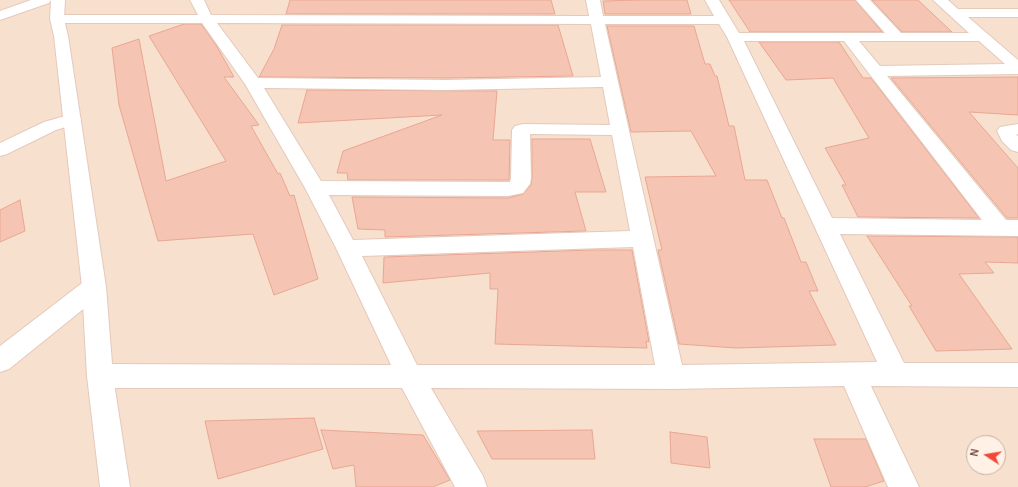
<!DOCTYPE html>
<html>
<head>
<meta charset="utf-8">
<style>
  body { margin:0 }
  #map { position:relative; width:1018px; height:487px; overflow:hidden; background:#feeddd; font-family:Karla,sans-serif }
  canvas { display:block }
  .north { position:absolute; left:966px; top:435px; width:40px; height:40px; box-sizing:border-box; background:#fff1e5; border:1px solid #c8b0a5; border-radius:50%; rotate:282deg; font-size:11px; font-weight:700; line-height:16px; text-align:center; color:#754f44 }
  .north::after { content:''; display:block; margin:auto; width:14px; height:18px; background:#f34838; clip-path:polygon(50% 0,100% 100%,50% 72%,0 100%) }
</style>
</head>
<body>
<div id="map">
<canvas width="1018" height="487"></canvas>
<div class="north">N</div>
</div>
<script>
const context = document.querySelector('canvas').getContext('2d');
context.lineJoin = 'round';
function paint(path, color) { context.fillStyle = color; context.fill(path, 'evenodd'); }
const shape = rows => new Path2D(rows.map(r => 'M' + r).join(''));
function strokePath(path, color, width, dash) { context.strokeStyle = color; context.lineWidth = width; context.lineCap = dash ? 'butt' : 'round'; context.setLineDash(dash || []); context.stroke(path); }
const residential = shape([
  [0,0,1018,0,1018,487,0,487],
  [974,443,998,443,998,467,974,467]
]);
const building = shape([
  [290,0,551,0,555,14,286,14,290,0],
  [640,0,687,0,691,14,605,14,603,1,640,0],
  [729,0,855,0,882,32,750,32,729,0],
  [872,0,918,0,952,32,902,32,872,0],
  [184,24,201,24,216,45,234,77,224,77,259,125,251,126,278,174,280,173,290,196,294,195,318,279,274,295,253,234,158,241,119,105,112,48,139,39,166,181,226,161,149,36,184,24],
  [282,25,558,25,573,76,446,78,259,77,274,49,282,25],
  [607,26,694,26,705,64,710,64,715,76,717,76,729,126,734,126,745,180,767,180,782,218,784,218,801,262,806,262,818,291,809,291,836,345,736,348,679,344,658,250,662,250,645,177,716,176,691,131,631,132,607,26],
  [759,42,839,42,863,78,871,78,979,218,858,217,842,185,846,185,825,148,869,138,833,78,786,80,759,42],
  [1018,77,1018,115,969,112,1018,168,1018,218,1007,218,891,78,1018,77],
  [307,90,497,91,493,140,510,140,509,180,348,180,347,173,337,173,343,151,442,115,298,123,307,90],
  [532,139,590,139,606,192,575,192,586,231,385,237,385,230,358,229,352,197,508,198,523,194,531,185,532,178,532,139],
  [20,200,25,231,0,242,0,210,20,200],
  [867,236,1018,237,1018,263,985,262,994,273,959,274,1012,349,936,351,909,306,912,306,867,236],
  [592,250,632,250,649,342,646,341,647,348,495,344,498,289,490,289,490,273,383,283,384,257,592,250],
  [314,418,323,449,218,479,205,421,314,418],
  [321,430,423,435,450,480,433,487,356,487,354,465,333,469,321,430],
  [592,430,595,459,492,459,477,431,592,430],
  [670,432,707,437,710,468,671,463,670,432],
  [814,439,866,439,884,481,865,487,831,487,814,439]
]);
const minor = shape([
  [31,0,51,0,49,3,0,20,0,11,31,0],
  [190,0,204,0,211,15,589,16,586,0,600,0,603,16,714,16,705,0,719,0,739,33,885,33,856,0,870,0,901,33,969,33,933,0,948,0,958,9,1018,9,1018,17,968,17,1018,60,1018,74,887,76,1006,220,1018,220,1018,236,840,234,904,363,1018,363,1018,387,871,386,919,487,888,487,844,386,671,389,431,388,483,476,487,487,455,487,402,388,100,388,91,384,87,376,91,368,100,364,391,365,336,248,305,188,245,84,202,23,57,23,52,22,50,19,52,16,57,15,198,15,190,0],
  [217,23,591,24,601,77,446,80,258,78,217,23],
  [605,24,719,24,727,37,877,362,682,365,605,24],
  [744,41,844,41,982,220,832,218,744,41],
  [859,41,979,41,1005,64,880,66,859,41],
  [603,87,610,125,523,124,515,126,512,130,511,178,510,182,508,182,321,181,264,88,446,90,603,87],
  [530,134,612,135,630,231,353,240,329,195,508,196,523,193,530,184,531,178,530,134],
  [633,247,655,365,417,365,362,256,633,247],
  [72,114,78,115,81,119,78,123,56,130,7,154,0,156,0,143,44,122,72,114],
  [1018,124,1018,134,1016,135,1018,136,1018,152,1011,150,1002,141,997,131,1000,127,1018,124],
  [94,278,102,280,106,287,102,294,9,369,0,372,0,346,86,280,94,278]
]);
const tertiary = shape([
  [51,0,65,0,64,19,68,36,106,287,113,376,130,487,100,487,87,376,82,287,54,36,50,19,51,0]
]);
paint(residential, '#f8e0ce');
paint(building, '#f5c4b3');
strokePath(building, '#e9a792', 1);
strokePath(minor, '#e4c9bc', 2);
strokePath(tertiary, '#e4c9bc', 2);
paint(minor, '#fff');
paint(tertiary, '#fff');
</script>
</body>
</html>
